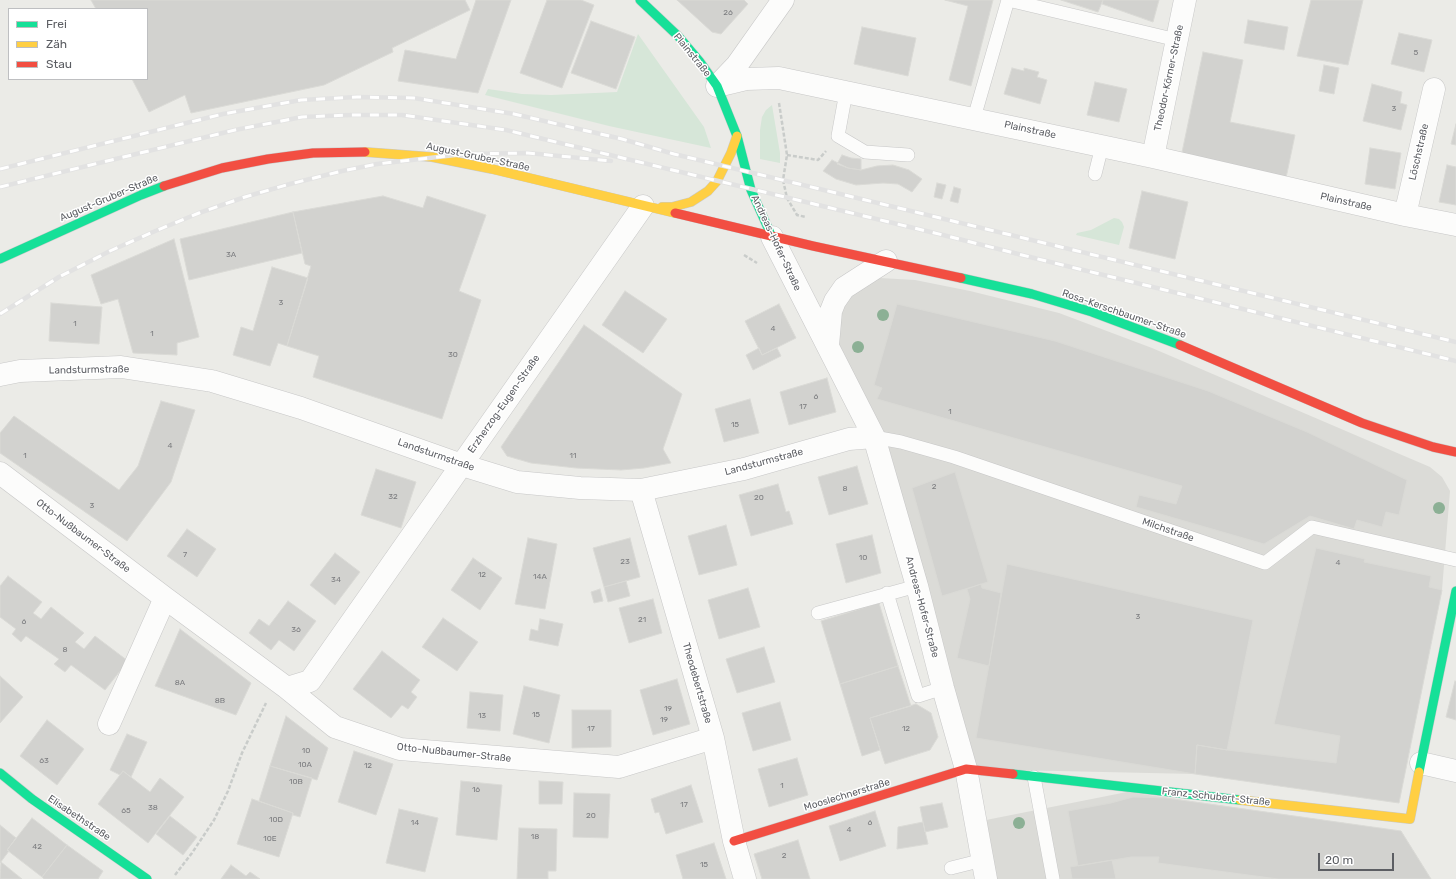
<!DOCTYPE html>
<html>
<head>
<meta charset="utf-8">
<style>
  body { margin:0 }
  #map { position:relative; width:1456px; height:879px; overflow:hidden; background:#ebebe7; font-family:Rubik,sans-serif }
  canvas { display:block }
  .legend { position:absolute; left:8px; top:8px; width:140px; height:72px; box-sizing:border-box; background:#fff; border:1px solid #bebfc1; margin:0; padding:5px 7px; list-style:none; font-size:12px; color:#5c5e63 }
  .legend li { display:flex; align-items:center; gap:8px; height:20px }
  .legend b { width:20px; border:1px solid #bebfc1 }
  .scale { position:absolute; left:1318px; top:853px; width:76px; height:18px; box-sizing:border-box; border:2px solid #5c5e63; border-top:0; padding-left:5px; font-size:12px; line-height:14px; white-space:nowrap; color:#5c5e63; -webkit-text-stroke:3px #fff; paint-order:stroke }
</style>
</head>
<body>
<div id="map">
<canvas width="1456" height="879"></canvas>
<ul class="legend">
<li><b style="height:5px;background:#16e098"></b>Frei</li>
<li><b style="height:5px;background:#ffcf43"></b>Zäh</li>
<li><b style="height:5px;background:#f24e42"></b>Stau</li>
</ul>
<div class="scale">20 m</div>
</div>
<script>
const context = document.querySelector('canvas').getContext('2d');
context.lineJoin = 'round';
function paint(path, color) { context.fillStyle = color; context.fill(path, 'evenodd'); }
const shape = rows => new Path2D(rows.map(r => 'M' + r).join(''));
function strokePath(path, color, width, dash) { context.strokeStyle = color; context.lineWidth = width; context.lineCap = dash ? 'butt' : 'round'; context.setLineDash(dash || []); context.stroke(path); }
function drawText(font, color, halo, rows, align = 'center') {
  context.font = font + ' Rubik,sans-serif'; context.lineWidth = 3; context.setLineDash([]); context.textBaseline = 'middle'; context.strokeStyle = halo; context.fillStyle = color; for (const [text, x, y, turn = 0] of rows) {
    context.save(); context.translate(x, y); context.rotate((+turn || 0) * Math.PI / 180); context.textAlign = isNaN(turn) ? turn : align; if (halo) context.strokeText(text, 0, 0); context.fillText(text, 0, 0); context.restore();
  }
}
const industrial = shape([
  [880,278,915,280,970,291,1059,313,1152,348,1430,467,1442,477,1450,491,1442,590,1399,803,1195,774,966,769,917,586,828,345,844,292],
  [1127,792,1401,831,1431,879,986,879,976,822]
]);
const green = shape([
  [638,34,704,127,711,148,609,126,485,95,488,89,522,94,551,95,617,92],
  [772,105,780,153,780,163,760,159,760,130,762,117,766,110],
  [1114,218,1119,219,1122,222,1124,227,1119,245,1076,235,1077,233,1091,230]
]);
const building = shape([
  [91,0,465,0,470,10,392,48,393,52,324,85,191,113,185,95,149,112,132,79,147,79,147,9,96,9,91,0],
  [476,0,511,0,478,93,398,81,405,50,456,59,476,0],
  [547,0,581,0,594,5,562,88,520,73,547,0],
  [677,0,744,0,748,4,721,34,712,32,677,0],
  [945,0,993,0,971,86,949,80,968,6,945,0],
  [1061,0,1103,0,1098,12,1061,0],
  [1103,0,1159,0,1153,22,1102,4,1103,0],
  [1311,0,1363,0,1348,65,1297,56,1311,0],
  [1248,20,1288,27,1284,50,1244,43,1248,20],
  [591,21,635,37,616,89,571,73,591,21],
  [862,27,916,38,908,76,854,64,862,27],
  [1399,33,1432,40,1424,72,1391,64,1399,33],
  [1203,52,1243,60,1230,122,1295,135,1286,178,1181,157,1203,52],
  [1324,65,1339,68,1334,94,1319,91,1324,65],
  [1012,68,1024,71,1024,68,1039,72,1037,77,1047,80,1040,104,1004,94,1012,68],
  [1095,82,1127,89,1119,122,1087,115,1095,82],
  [1372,84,1402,92,1400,103,1407,105,1401,130,1363,121,1372,84],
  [1456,124,1456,145,1451,144,1456,124],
  [1370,148,1401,153,1395,189,1365,184,1370,148],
  [842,155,851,158,861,159,861,170,848,168,837,164,842,155],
  [832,160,848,168,861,170,877,166,893,165,909,170,922,179,912,192,898,184,883,183,856,185,836,179,823,171,832,160],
  [1447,165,1456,167,1456,205,1439,202,1447,165],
  [937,183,946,185,942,199,934,197,937,183],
  [954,187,961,189,958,203,950,201,954,187],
  [1142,191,1188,202,1175,259,1129,248,1142,191],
  [383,196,423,208,427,196,486,215,459,291,481,300,442,419,313,377,319,356,287,346,311,266,305,264,293,212,383,196],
  [293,212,302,253,189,280,180,239,293,212],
  [174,239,199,337,177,343,177,355,133,353,118,299,101,304,91,275,174,239],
  [272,267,308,278,287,346,278,343,270,366,233,355,241,327,253,331,272,267],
  [625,291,667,319,643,353,602,325,625,291],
  [51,303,102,307,99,344,49,341,51,303],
  [779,304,796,338,762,355,745,321,779,304],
  [897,304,1055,341,1208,391,1307,432,1407,480,1399,515,1386,512,1382,527,1357,520,1354,529,1310,516,1264,544,1136,507,1139,495,1176,504,1182,486,877,399,882,388,874,385,897,304],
  [584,325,682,394,663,449,671,463,644,468,621,470,576,468,531,463,507,456,501,447,584,325],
  [759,348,762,355,777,348,781,356,753,370,746,355,759,348],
  [827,378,836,412,789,425,780,392,827,378],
  [750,399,759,433,724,442,715,409,750,399],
  [161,401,195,410,171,482,127,541,0,453,0,433,14,416,119,490,138,466,161,401],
  [857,466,868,504,829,515,818,477,857,466],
  [376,469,416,482,401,528,361,515,376,469],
  [955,472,988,582,942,596,912,488,955,472],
  [778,484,786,512,789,511,793,524,751,536,739,495,778,484],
  [726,525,737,565,699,575,688,536,726,525],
  [187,529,216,549,197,577,167,556,187,529],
  [872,535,881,573,846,583,836,544,872,535],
  [528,538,557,544,545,609,515,604,528,538],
  [630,538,640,577,604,587,593,548,630,538],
  [1316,548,1365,559,1364,562,1431,576,1429,587,1442,590,1399,803,1195,774,1197,745,1227,750,1336,763,1340,736,1274,724,1316,548],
  [335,553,360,572,335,605,310,585,335,553],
  [473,558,502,578,480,610,451,590,473,558],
  [1007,564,1253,620,1227,750,1197,745,1195,774,976,738,1007,564],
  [8,576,42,602,33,613,41,619,51,607,84,633,75,642,84,649,95,636,128,661,105,690,71,665,65,672,54,664,59,659,26,636,21,642,12,634,16,629,0,617,0,586,8,576],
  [626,581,630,596,608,602,604,587,626,581],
  [981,584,982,588,1001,593,989,666,957,658,970,599,967,589,981,584],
  [748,588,760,627,719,639,708,600,748,588],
  [600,589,603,601,594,603,591,592,600,589],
  [653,599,662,633,629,643,619,608,653,599],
  [288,601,316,621,294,651,279,640,271,650,249,633,259,619,269,626,288,601],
  [879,603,898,666,840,684,821,621,879,603],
  [443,618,478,642,457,671,422,647,443,618],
  [540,619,563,624,558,646,529,640,531,629,538,631,540,619],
  [180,629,251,683,236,715,155,686,180,629],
  [764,647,775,682,737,693,726,659,764,647],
  [382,651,420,680,411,692,417,697,408,709,402,705,391,718,353,689,382,651],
  [898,666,911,706,870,718,880,750,862,756,840,684,898,666],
  [0,676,23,697,0,723,0,676],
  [677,679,690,724,653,735,640,690,677,679],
  [1455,681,1456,682,1456,720,1446,717,1455,681],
  [524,686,560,695,549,743,513,734,524,686],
  [470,692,503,695,500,731,467,728,470,692],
  [780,702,791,740,753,751,742,713,780,702],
  [916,704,931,713,938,737,930,750,885,764,870,718,916,704],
  [572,710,611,710,611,747,572,748,572,710],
  [286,716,328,748,317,780,270,766,286,716],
  [47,720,84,749,57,785,20,756,47,720],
  [127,734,147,742,131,777,123,771,120,775,110,770,127,734],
  [354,751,393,764,376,815,338,802,354,751],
  [797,758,808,795,769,807,758,769,797,758],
  [270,766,312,778,300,817,293,815,293,813,259,801,270,766],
  [123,771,150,792,160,778,184,797,148,843,98,804,123,771],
  [461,781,502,785,497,840,456,835,461,781],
  [539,781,563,782,562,804,539,804,539,781],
  [691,785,703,822,666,834,659,812,655,813,651,799,691,785],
  [574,793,610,794,608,838,573,837,574,793],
  [1133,797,1166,798,1401,831,1431,879,1278,879,1158,863,1159,857,1131,857,1078,866,1068,811,1111,803,1133,797],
  [252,799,293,813,279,857,237,844,252,799],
  [942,803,948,827,925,832,920,807,942,803],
  [399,809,438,818,425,872,386,863,399,809],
  [875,811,886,846,840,861,829,826,875,811],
  [170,816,197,837,183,855,156,834,170,816],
  [32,818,67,845,42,877,7,850,32,818],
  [923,822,928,844,897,849,898,827,923,822],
  [0,825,16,838,7,850,9,851,0,863,0,825],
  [519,828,557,829,556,871,548,871,548,879,517,879,519,828],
  [798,840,810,879,762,879,754,854,798,840],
  [714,843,726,879,683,879,676,855,714,843],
  [67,845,103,871,98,879,44,879,42,877,67,845],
  [1112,860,1116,879,1072,879,1070,867,1112,860],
  [1,862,22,879,0,879,1,862],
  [231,865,246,876,250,872,260,879,221,879,231,865]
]);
const path = shape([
  [779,103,787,155,783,180,787,198,797,215,806,217],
  [787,155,818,160,826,151],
  [744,255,757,263],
  [175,875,192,853,214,820,228,791,242,753,266,703]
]);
const lane = shape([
  [846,92,838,136,865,152,908,155],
  [974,118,1008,0,1177,40],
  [1095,174,1102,146],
  [874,437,901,442,954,457,1265,563,1312,527,1456,560],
  [887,593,918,696,943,688],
  [818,613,917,586],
  [1034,777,1053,879],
  [951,868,983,860]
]);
const street = shape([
  [717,86,746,79,779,78,1153,157,1405,215,1456,225],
  [717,86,737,65,783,0],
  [1153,157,1185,0],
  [1405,215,1434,89],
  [772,237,874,437,917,586,943,688,966,769,986,879],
  [828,345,831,311,835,301,844,288,886,261],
  [0,375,20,371,121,367,212,381,301,408,462,465,517,482,580,488,641,490,744,469,849,439,874,437],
  [0,473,165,598,287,688,335,727,400,749,619,767,713,738],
  [641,490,713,738,734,841,745,879],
  [287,688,310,681,643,206],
  [109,724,165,598],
  [1421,763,1456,771]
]);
const fast = shape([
  [640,0,678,36,700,62,717,86,737,136,751,190,772,237],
  [0,259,141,195,164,186],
  [961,278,1032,294,1092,312,1180,345],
  [1419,772,1456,591],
  [0,773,32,799,147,879],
  [1013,774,1240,800]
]);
const slow = shape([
  [365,152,432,157,492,169,675,213],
  [662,207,672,207,691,202,708,191,717,181,731,153,737,136],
  [1240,800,1410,819,1419,772]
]);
const jam = shape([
  [164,186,222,168,268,159,313,153,365,152],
  [675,213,813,246,961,278],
  [1180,345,1362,423,1433,447,1456,452],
  [734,841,966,769,1013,774]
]);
const rail = shape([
  [0,169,223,114,301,100,357,97,414,98,514,114,622,139,674,154,1456,342],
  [0,187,235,130,302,117,351,115,402,115,506,130,943,235,1034,258,1456,361],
  [0,314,59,277,110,251,153,232,199,213,245,197,290,184,342,171,377,164,464,154,528,153,611,161]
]);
const trees = [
  [883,315],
  [858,347],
  [1439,508],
  [1019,823]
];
const numberNames = [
  ["26",728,13],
  ["5",1416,53],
  ["3",1394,109],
  ["3A",231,255],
  ["3",281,303],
  ["1",75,324],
  ["4",773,329],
  ["1",152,334],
  ["30",453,355],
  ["6",816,397],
  ["17",803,407],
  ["1",950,412],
  ["15",735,425],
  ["4",170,446],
  ["1",25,456],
  ["11",573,456],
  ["2",934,487],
  ["8",845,489],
  ["32",393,497],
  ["20",759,498],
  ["3",92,506],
  ["7",185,555],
  ["10",863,558],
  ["23",625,562],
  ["4",1338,563],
  ["12",482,575],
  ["14A",540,577],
  ["34",336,580],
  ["3",1138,617],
  ["21",642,620],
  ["6",24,622],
  ["36",296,630],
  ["8",65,650],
  ["8A",180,683],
  ["8B",220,701],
  ["19",668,709],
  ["15",536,715],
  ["13",482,716],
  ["19",664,720],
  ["17",591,729],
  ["12",906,729],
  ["10",306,751],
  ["63",44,761],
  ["10A",305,765],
  ["12",368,766],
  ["10B",296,782],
  ["1",782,786],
  ["16",476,790],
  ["17",684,805],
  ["38",153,808],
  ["65",126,811],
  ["20",591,816],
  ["10D",276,820],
  ["14",415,823],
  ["6",870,823],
  ["4",849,830],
  ["18",535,837],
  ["10E",270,839],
  ["42",37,847],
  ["2",784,856],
  ["15",704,865]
];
const streetNames = [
  ["Plainstraße",692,55,51],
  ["Theodor-Körner-Straße",1169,78,-78],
  ["Plainstraße",1030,130,12],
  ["Löschstraße",1419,152,-77],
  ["August-Gruber-Straße",478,157,12],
  ["August-Gruber-Straße",109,198,-23],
  ["Plainstraße",1346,202,13],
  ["Andreas-Hofer-Straße",776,243,65],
  ["Rosa-Kerschbaumer-Straße",1124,314,19],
  ["Landsturmstraße",89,370,-1],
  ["Erzherzog-Eugen-Straße",504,404,-55],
  ["Landsturmstraße",436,455,19],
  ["Landsturmstraße",764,462,-15],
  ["Milchstraße",1168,530,19],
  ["Otto-Nußbaumer-Straße",83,536,37],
  ["Andreas-Hofer-Straße",922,607,75],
  ["Theodebertstraße",697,683,74],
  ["Otto-Nußbaumer-Straße",454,753,6],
  ["Mooslechnerstraße",847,795,-17],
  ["Franz-Schubert-Straße",1216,797,6],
  ["Elisabethstraße",79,818,34]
];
paint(industrial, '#dbdbd7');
paint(green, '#d6e6d8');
paint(building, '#d2d2cf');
strokePath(building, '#dadad6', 1);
strokePath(lane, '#c7c7c7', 14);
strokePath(street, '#c7c7c7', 23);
strokePath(fast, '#c8c9c9', 10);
strokePath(slow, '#c8c9c9', 10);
strokePath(jam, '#c8c9c9', 10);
strokePath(path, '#c9ccca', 2.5, [4, 2]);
strokePath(lane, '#fcfcfb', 13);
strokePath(street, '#fcfcfb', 22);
strokePath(fast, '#16e098', 9);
strokePath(slow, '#ffcf43', 9);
strokePath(jam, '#f24e42', 9);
strokePath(rail, '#e2e2e2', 4.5);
strokePath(rail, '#fff', 3, [9]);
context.fillStyle = '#8cb095';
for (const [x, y] of trees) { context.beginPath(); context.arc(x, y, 6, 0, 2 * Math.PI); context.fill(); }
drawText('8px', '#7b7c7f', null, numberNames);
drawText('10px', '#5c5e63', '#fff', streetNames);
</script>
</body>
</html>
